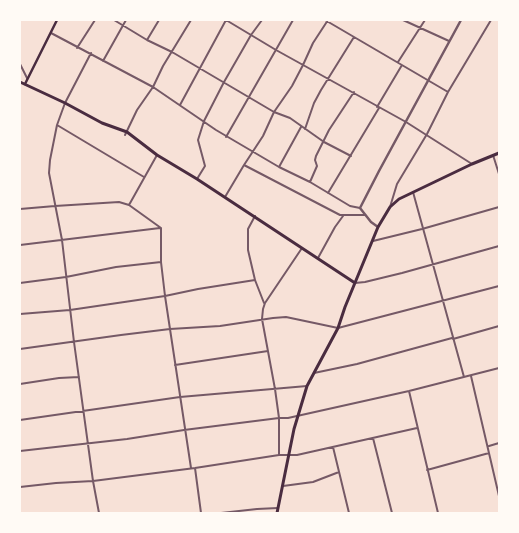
<!DOCTYPE html>
<html>
<head>
<meta charset="utf-8">
<style>
  body { margin:0 }
  #map { position:relative; width:519px; height:533px; overflow:hidden; background:#f7e1d7; font-family:"Space Grotesk",sans-serif }
  canvas { display:block }
  .frame { position:absolute; inset:0; border:21px solid #fffaf5; pointer-events:none }
</style>
</head>
<body>
<div id="map">
<canvas width="519" height="533"></canvas>
<div class="frame"></div>
</div>
<script>
const context = document.querySelector('canvas').getContext('2d');
context.lineJoin = 'round';
const shape = rows => new Path2D(rows.map(r => 'M' + r).join(''));
function strokePath(path, color, width, dash) { context.strokeStyle = color; context.lineWidth = width; context.lineCap = dash ? 'butt' : 'round'; context.setLineDash(dash || []); context.stroke(path); }
const minor = shape([
  [114,20,147,40,172,52,274,112,290,118,324,142,351,156],
  [226,20,276,50,406,122,472,164],
  [325,20,448,92],
  [403,20,449,41],
  [51,33,153,87,216,130,279,167,310,182,350,206,360,208],
  [147,40,159,20],
  [77,48,95,20],
  [91,53,65,103,57,125,144,177],
  [103,61,126,20],
  [398,62,425,20],
  [20,64,27,78],
  [180,105,226,20],
  [377,107,402,65],
  [57,125,50,160,49,173,62,240,74,342,93,481,99,513],
  [305,129,314,103,321,90,354,37],
  [125,135,137,110,153,87,163,66,191,20],
  [226,137,293,20],
  [493,155,499,174],
  [244,165,340,215,365,215],
  [279,167,301,127],
  [197,179,205,166,198,140,204,121,224,82,251,35,262,20],
  [310,182,317,166,315,160,316,156,329,130,354,92],
  [413,192,464,377],
  [328,193,379,108],
  [225,197,244,165,263,136,274,112,292,86,303,65,313,43,328,20],
  [129,205,157,155],
  [390,207,397,184,427,134,448,92,491,20],
  [20,209,55,206,119,202,129,205,161,228,161,262,165,296,191,468],
  [255,216,248,229,248,250,255,280,264,303],
  [373,241,422,229,499,207],
  [20,245,160,228],
  [318,258,335,227,343,216],
  [20,283,66,277,116,267,161,262],
  [355,283,365,282,402,273,499,246],
  [20,314,70,310,165,296,198,289,255,280],
  [453,339,499,326],
  [20,349,121,335,170,329,220,326,273,318,286,317,338,328,499,286],
  [175,365,268,351],
  [314,373,357,364,452,338],
  [471,376,499,496],
  [20,384,59,378,79,377],
  [409,391,438,513],
  [20,420,180,397,307,386],
  [373,438,392,513],
  [489,446,499,443],
  [333,447,349,513],
  [20,451,127,439,184,430,279,418,288,418,409,391,499,368],
  [279,455,279,418,275,389,262,319,263,309,265,303,302,248],
  [195,468,201,513],
  [427,470,489,453],
  [283,486,313,482,339,472],
  [20,487,56,483,93,481,195,468,279,455,297,455,417,428],
  [221,513,257,509,278,508]
]);
const tertiary = shape([
  [378,227,371,222,360,208,379,171,461,20]
]);
const secondary = shape([
  [25,84,57,20]
]);
const primary = shape([
  [20,82,65,103,102,123,127,132,157,155,197,179,355,283],
  [277,513,294,429,307,386,338,328,345,307,378,227,390,207,399,199,472,164,499,153]
]);
strokePath(minor, '#755966', 2);
strokePath(tertiary, '#755966', 2.5);
strokePath(secondary, '#4a2c40', 2.5);
strokePath(primary, '#4a2c40', 3);
</script>
</body>
</html>
